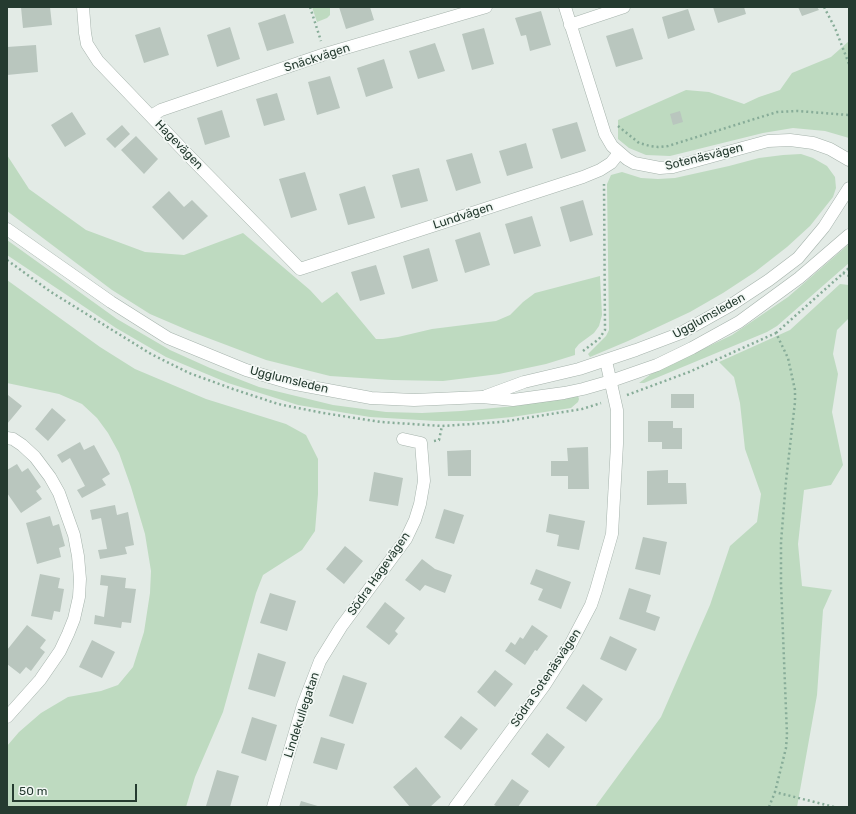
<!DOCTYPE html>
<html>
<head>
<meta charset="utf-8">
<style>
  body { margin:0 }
  #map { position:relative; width:856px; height:814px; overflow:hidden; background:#e3ebe6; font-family:Rubik,sans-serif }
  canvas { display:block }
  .frame { position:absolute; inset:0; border:8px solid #253b30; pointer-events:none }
  .scale { position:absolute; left:12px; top:784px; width:125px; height:18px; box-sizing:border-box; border:2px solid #253b30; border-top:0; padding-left:5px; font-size:12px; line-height:14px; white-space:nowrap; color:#253b30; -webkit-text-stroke:3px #f3f8f5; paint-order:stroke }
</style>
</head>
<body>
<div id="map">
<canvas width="856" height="814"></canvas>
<div class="frame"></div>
<div class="scale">50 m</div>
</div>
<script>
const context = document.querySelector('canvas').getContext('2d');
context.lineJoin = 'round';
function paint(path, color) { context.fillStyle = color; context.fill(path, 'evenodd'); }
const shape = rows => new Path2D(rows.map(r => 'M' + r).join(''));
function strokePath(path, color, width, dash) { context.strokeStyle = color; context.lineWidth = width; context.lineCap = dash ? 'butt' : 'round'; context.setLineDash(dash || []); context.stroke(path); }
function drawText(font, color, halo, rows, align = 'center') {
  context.font = font + ' Rubik,sans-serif'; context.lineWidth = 3.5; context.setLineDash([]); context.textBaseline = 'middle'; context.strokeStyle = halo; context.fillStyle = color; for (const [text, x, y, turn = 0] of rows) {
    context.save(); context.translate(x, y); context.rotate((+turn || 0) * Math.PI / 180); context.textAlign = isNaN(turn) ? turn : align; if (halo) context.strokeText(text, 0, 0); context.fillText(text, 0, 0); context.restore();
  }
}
const green = shape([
  [312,7,330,7,330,15,327,18,317,22],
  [849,41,849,138,825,131,793,128,763,133,670,156,646,155,629,148,618,139,618,120,686,90,709,92,744,104,759,97,780,90,792,73,831,57],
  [801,154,813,158,827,166,835,177,836,188,833,197,810,226,787,247,755,272,723,293,690,312,628,341,590,357,588,354,606,336,609,330,607,184,611,175,622,172,641,178,658,179,675,178,729,166,759,158,783,155],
  [7,155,29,189,86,230,145,252,184,255,243,233,310,290,322,303,337,292,376,339,383,339,398,337,432,329,496,321,510,315,523,302,535,293,600,276,602,315,599,326,594,333,579,344,575,349,575,355,546,364,499,374,443,381,392,380,330,376,266,360,192,332,150,314,112,290,7,211],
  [7,240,117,319,170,350,210,368,259,387,333,405,386,412,422,413,461,411,515,406,576,396,578,396,579,399,578,402,571,408,512,417,470,421,436,421,370,417,298,405,228,383,166,357,116,328,7,255],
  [849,244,849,263,777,326,767,332,644,383,639,383,651,374,732,335,788,297],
  [7,280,100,347,135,369,206,399,286,424,306,435,318,459,318,494,315,531,302,550,263,575,256,593,223,712,195,777,186,807,7,807,7,746,19,732,41,713,68,697,101,691,118,685,133,667,144,632,150,593,151,571,145,534,131,487,119,453,108,433,97,418,82,404,59,394,7,383],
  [840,284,849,285,849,318,837,330,833,354,838,374,832,412,843,465,831,485,804,490,798,544,802,586,832,590,823,610,817,695,797,807,595,807,661,717,710,605,730,546,757,522,761,494,745,449,740,403,734,377,719,362,790,330]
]);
const building = shape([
  [21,7,50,7,52,25,23,28],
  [339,7,370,7,374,20,346,29],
  [713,7,744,7,746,14,718,23],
  [798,7,817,7,819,10,802,16],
  [688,9,695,30,668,39,662,17],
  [541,11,551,45,530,51,526,35,521,36,515,18],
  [285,14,294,43,267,51,258,23],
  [160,27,169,55,144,63,135,35],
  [230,27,240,59,217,67,207,35],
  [484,28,494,64,472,70,462,34],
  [633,28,643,59,616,67,606,36],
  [435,43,445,71,418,79,409,51],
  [36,45,38,72,7,75,7,47],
  [384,59,393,88,366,97,357,68],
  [330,76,340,108,317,115,308,82],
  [277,93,285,120,264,126,256,99],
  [222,110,230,137,205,145,197,118],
  [680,111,683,122,673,125,670,114],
  [72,112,86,134,65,147,51,125],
  [577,122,586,151,561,159,552,129],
  [122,125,130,134,115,148,106,139],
  [136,136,158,159,144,174,121,150],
  [526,143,533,168,507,176,499,151],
  [472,153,481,183,456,191,446,160],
  [419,168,428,201,401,208,392,175],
  [305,172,317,210,291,218,279,179],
  [365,186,375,218,348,225,339,194],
  [169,191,184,207,192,200,208,216,183,240,152,207],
  [583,200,593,235,570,242,560,207],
  [532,216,541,246,514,254,505,224],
  [480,232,490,265,465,273,455,240],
  [429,248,438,281,412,289,403,256],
  [376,265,385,294,360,301,351,272],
  [671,394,694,394,694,408,671,408],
  [8,395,22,406,7,424,7,397],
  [52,408,66,420,48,441,35,429],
  [648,421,673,421,673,428,682,428,682,449,662,449,662,442,648,442],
  [80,442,84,450,94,445,110,474,102,479,106,485,82,498,77,490,85,486,70,458,62,463,57,455],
  [588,447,589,489,568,489,568,476,551,476,551,461,568,461,567,448],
  [471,450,471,476,448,476,447,451],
  [17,464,22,472,28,468,41,487,36,491,42,499,21,513,7,493,7,470],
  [668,470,668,483,686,483,687,504,647,505,647,471],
  [374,472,403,478,398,506,369,501],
  [115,505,117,515,128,512,134,545,125,547,127,554,100,559,98,550,107,549,101,518,92,520,90,510],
  [444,509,464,515,454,544,435,538],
  [549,514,585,521,579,550,557,546,559,535,546,532],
  [50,516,53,526,59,524,65,546,59,548,61,557,37,564,26,523],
  [643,537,667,542,660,575,635,569],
  [345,546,363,561,344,584,326,569],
  [422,559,435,569,452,575,445,593,425,585,420,591,405,580],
  [536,569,571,582,561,609,538,600,543,589,530,584],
  [40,574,60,578,58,588,64,589,60,612,54,611,52,620,31,616],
  [101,575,126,578,125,588,136,589,131,623,122,622,121,628,94,624,95,615,104,617,108,586,100,585],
  [629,588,651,595,646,612,660,617,655,631,619,619],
  [270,593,296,601,287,631,260,623],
  [385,602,405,618,395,631,398,634,389,645,366,627],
  [27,625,46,640,40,648,45,652,31,671,26,667,20,674,7,664,7,650],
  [532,625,548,636,537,651,535,650,525,665,505,651,511,642,515,645,520,637,523,639],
  [610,636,637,649,626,671,600,659],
  [92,640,115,652,102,678,79,667],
  [258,653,286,662,275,697,248,689],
  [495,670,513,684,495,707,477,692],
  [343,675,367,683,353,724,329,716],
  [583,684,603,699,586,722,566,708],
  [461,716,478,729,461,750,444,737],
  [252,717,277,725,266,761,241,753],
  [547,733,565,747,549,768,531,754],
  [321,737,345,744,337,770,313,763],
  [416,767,441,797,430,807,410,807,393,787],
  [217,770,239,776,230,807,206,806],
  [512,779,529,791,518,807,498,807,494,805],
  [301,801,321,807,299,807]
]);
const path = shape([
  [310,7,321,41],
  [824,7,835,28,849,64],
  [618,126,639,143,650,146,658,147,668,146,777,112,797,111,849,115],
  [7,260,51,292,151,354,189,373,233,389,278,404,323,413,381,422,442,426,501,422,582,409,601,403],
  [843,273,849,276],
  [776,333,849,268],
  [583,351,599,339,605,330,604,184],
  [627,395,689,372,776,333,788,358,795,390,795,402,786,481,781,542,781,584,787,735,786,748,775,792,834,807],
  [434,441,439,440,442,426],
  [769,807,775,792]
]);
const minor = shape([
  [83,7,85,33,87,44,98,61,188,155,300,269,583,177,600,170,611,163,619,153],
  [565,7,605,134,612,146,627,159,634,163,660,168,673,167,768,141,790,140,813,143,830,149,849,160],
  [570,25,624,7],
  [151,116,161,110,325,54,486,7],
  [7,438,13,439,22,445,35,457,50,477,59,493,74,535,78,556,80,579,79,597,74,619,68,634,60,651,40,680,7,717],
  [273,807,303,705,320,661,341,627,406,539,415,520,420,504,424,481,421,443,403,439],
  [455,807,544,686,570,645,591,605,596,590,612,534,617,444,617,410,606,361]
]);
const tertiary = shape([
  [7,229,111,302,168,338,246,370,290,383,371,398,414,400,482,397,513,400,564,393,583,389,611,381,657,365,692,348,739,322,799,278,849,235],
  [486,396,524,382,579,369,636,350,681,333,731,305,769,280,798,258,824,227,849,188]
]);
const streetNames = [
  ["Snäckvägen",317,58,-18],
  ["Hagevägen",179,145,46],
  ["Sotenäsvägen",704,157,-14],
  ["Lundvägen",463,216,-18],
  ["Ugglumsleden",709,316,-29],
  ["Ugglumsleden",289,380,14],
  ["Södra Hagevägen",379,574,-55],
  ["Södra Sotenäsvägen",546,678,-56],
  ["Lindekullegatan",302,715,-72]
];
paint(green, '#bedac0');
paint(building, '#b9c6be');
strokePath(minor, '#a6b3ac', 13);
strokePath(tertiary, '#a6b3ac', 13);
strokePath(path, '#87ac98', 2.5, [2, 3]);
strokePath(minor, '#fff', 12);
strokePath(tertiary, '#fff', 12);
drawText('12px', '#253b30', '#f3f8f5', streetNames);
</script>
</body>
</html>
